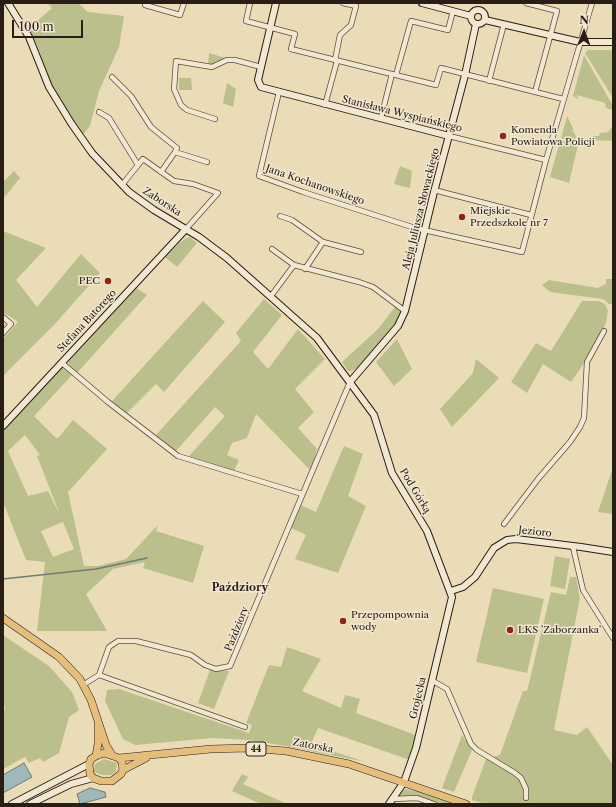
<!DOCTYPE html>
<html>
<head>
<meta charset="utf-8">
<style>
  body { margin:0 }
  #map { position:relative; width:616px; height:807px; overflow:hidden; background:#ebdcb8; font-family:"Libre Caslon Text",serif }
  canvas { display:block }
  .frame { position:absolute; inset:0; border:4px solid #281d17; pointer-events:none }
  .north { position:absolute; left:564px; top:12px; width:40px; height:40px; -webkit-text-stroke:3px #f2e8d1; paint-order:stroke; rotate:1deg; font-size:11px; font-weight:700; line-height:16px; text-align:center; color:#281d17 }
  .north::after { content:''; display:block; margin:auto; width:14px; height:18px; background:#281d17; clip-path:polygon(50% 0,100% 100%,50% 72%,0 100%) }
  .scale { position:absolute; left:12px; top:20px; width:71px; height:18px; box-sizing:border-box; border:2px solid #281d17; border-top:0; padding-left:5px; font-size:12px; line-height:14px; white-space:nowrap; color:#281d17; -webkit-text-stroke:3px #f2e8d1; paint-order:stroke }
</style>
</head>
<body>
<div id="map">
<canvas width="616" height="807"></canvas>
<div class="frame"></div>
<div class="north">N</div>
<div class="scale">100 m</div>
</div>
<script>
const context = document.querySelector('canvas').getContext('2d');
context.lineJoin = 'round';
function paint(path, color) { context.fillStyle = color; context.fill(path, 'evenodd'); }
const shape = rows => new Path2D(rows.map(r => 'M' + r).join(''));
function strokePath(path, color, width, dash) { context.strokeStyle = color; context.lineWidth = width; context.lineCap = dash ? 'butt' : 'round'; context.setLineDash(dash || []); context.stroke(path); }
function drawText(font, color, halo, rows, align = 'center') {
  context.font = font + ' "Libre Caslon Text",serif'; context.lineWidth = 3; context.setLineDash([]); context.textBaseline = 'middle'; context.strokeStyle = halo; context.fillStyle = color; for (const [text, x, y, turn = 0] of rows) {
    context.save(); context.translate(x, y); context.rotate((+turn || 0) * Math.PI / 180); context.textAlign = isNaN(turn) ? turn : align; if (halo) context.strokeText(text, 0, 0); context.fillText(text, 0, 0); context.restore();
  }
}
const green = shape([
  [47,3,78,3,88,12,124,16,119,47,99,91,90,126,82,136,56,96,35,40,24,23,29,20,35,23,52,8],
  [588,50,611,50,613,52,613,98,585,53],
  [209,53,232,60,208,67],
  [584,55,613,106,613,110,606,108,605,103,577,95,578,99,573,96],
  [179,78,191,78,192,90,179,90],
  [227,83,236,89,233,107,223,103],
  [567,116,574,130,572,130,578,139,561,139],
  [613,126,613,141,592,140,593,136,599,136,600,133,608,132],
  [560,141,579,141,569,183,550,177],
  [400,166,412,171,410,188,394,184],
  [14,171,20,178,3,199,3,182],
  [3,231,46,248,16,280,37,307,81,254,100,273,54,325,3,376,3,339,18,322,3,312],
  [190,237,197,243,177,267,165,257,178,244,186,238],
  [606,279,612,279,613,283,613,304,609,304,603,299,550,292,542,285,549,280,598,288,606,284],
  [136,288,147,295,77,373,68,365,69,361],
  [264,299,282,315,253,352,268,369,298,329,325,359,295,389,314,412,298,428,317,449,311,471,256,414,247,438,232,443,227,455,239,460,234,471,189,456,225,416,215,407,176,451,156,435,241,341,236,333],
  [203,301,225,322,164,392,156,384,127,413,112,401],
  [582,301,598,301,605,304,608,311,606,323,589,356,571,382,543,364,527,393,511,382,536,343,551,351],
  [395,307,403,312,396,324,358,369,356,368,352,371,348,371,342,362,378,329],
  [397,339,412,369,394,386,376,362],
  [476,359,499,378,452,427,440,409,473,373],
  [62,367,72,375,34,416,56,438,59,437,73,420,107,449,68,492,84,566,98,566,126,559,158,525,156,531,204,546,193,583,143,568,145,562,113,569,86,594,107,631,37,631,45,562,26,560,3,502,3,430],
  [25,435,40,455,37,456,60,515,48,491,28,496,8,451],
  [63,522,74,549,53,557,41,531],
  [344,446,363,454,348,496,366,506,338,573,295,559,306,535,291,528,300,505,316,512],
  [613,467,613,514,598,512],
  [555,556,570,559,565,589,550,586],
  [570,577,576,577,580,598,554,730,577,735,587,727,613,765,613,804,485,804,472,800,472,797,486,759,500,755,523,691,527,691,551,592,566,595],
  [493,588,544,599,527,673,476,662],
  [3,635,49,666,72,692,79,710,69,717,59,753,43,762,40,758,29,763,25,757,3,769,3,711,5,710,3,700],
  [287,647,321,659,302,691,341,708,345,695,360,699,356,713,418,736,410,760,318,728,311,744,366,762,286,746,248,740,213,738,135,745,123,739,105,701,107,690,119,689,249,733,252,725,246,723,269,665,281,667],
  [210,670,229,671,214,709,198,703],
  [462,735,472,750,454,792,442,788],
  [104,759,117,763,116,771,112,775,103,775,93,772,95,764],
  [242,774,248,777,243,784,287,804,261,804,232,791],
  [406,789,414,791,415,790,455,804,439,804,415,795,400,797,398,796,402,791]
]);
const water = shape([
  [24,763,32,777,3,793,3,775,24,763],
  [90,788,105,792,106,797,80,804,77,794,90,788]
]);
const stream = shape([
  [3,579,96,569,147,558]
]);
const street = shape([
  [146,3,145,5,180,15,184,3],
  [250,3,246,21,295,34,291,49,436,85,441,68,563,99],
  [526,3,557,11,535,92],
  [335,60,340,35,351,25,356,6,343,3],
  [396,75,411,21,448,30,453,11],
  [112,77,131,96,151,127,177,148,175,152,207,162],
  [489,81,504,24],
  [279,92,259,176,303,192,415,228,522,252,546,160,592,3],
  [325,105,337,61],
  [99,112,109,118,138,165,143,159,174,181,193,184,218,193,186,229],
  [381,118,392,74],
  [215,119,187,110,181,105,174,89,176,61,212,67,227,60,235,60,261,67],
  [449,136,546,160],
  [161,172,175,152],
  [122,185,138,165],
  [434,190,531,215],
  [280,216,292,220,323,242,361,252],
  [272,249,294,265,359,282,373,287,405,311],
  [305,269,323,242],
  [271,296,294,265],
  [3,317,11,324,3,333],
  [62,363,108,402,178,456,302,494],
  [504,524,538,479,570,442,580,427,584,418,587,362,604,331],
  [573,547,583,590,613,638],
  [99,675,109,647,118,641,136,641,191,655,205,665,216,669,230,666,350,382],
  [433,681,447,689,471,744,477,750,515,773,521,778,526,789,526,798],
  [83,685,99,675,245,727],
  [392,799,417,798,434,804]
]);
const secondary = shape([
  [8,3,29,37,49,87,71,123,92,153,129,192,154,210,199,237,227,258,317,338,374,415,392,473,427,531,452,597,416,748,404,782,389,804],
  [276,3,258,80,261,87,449,136],
  [422,3,471,16],
  '471 17a7 7 0 1 1 14 0a7 7 0 1 1-14 0Z',
  [485,20,580,42,613,42],
  [350,382,398,326,405,311,434,192,465,75,476,24],
  [3,426,186,229],
  [451,591,463,587,475,577,494,548,507,540,516,539,581,547,613,552],
  [12,804,89,764],
  [30,804,71,784,93,778]
]);
const primary = shape([
  [3,618,59,657,80,679,91,700,106,745,112,755],
  [104,753,119,758,122,762,123,770,121,774,112,781,101,781,93,778,90,774,89,764,91,759,96,756,104,753],
  [96,756,98,744,98,723],
  [119,758,211,749,247,748,286,751,349,764,466,804],
  [123,770,146,758]
]);
const markers = [
  [503,136,4,"#8f2418"],
  [462,217,4,"#8f2418"],
  [108,281,4,"#8f2418"],
  [343,621,4,"#8f2418"],
  [510,630,4,"#8f2418"]
];
const shields = [
  [256,749,20]
];
const shieldNames = [
  ["44",256,749]
];
const streetNames = [
  ["Stanisława Wyspiańskiego",402,114,14],
  ["Jana Kochanowskiego",315,185,19],
  ["Zaborska",162,202,33],
  ["Aleja Juliusza Słowackiego",421,209,-76],
  ["Stefana Batorego",87,321,-47],
  ["Pod Górką",415,491,59],
  ["Jezioro",535,532,6],
  ["Paździory",237,629,-68],
  ["Grojecka",418,698,-77],
  ["Zatorska",313,746,11]
];
const poiNames = [
  ["Komenda",511,130],
  ["Powiatowa Policji",511,142],
  ["Miejskie",470,211],
  ["Przedszkole nr 7",470,223],
  ["PEC",100,281,"right"],
  ["Przepompownia",351,615],
  ["wody",351,627],
  ["LKS 'Zaborzanka'",518,630]
];
const neighbourhoodNames = [
  ["Paździory",240,588]
];
paint(green, '#bbbf8c');
paint(water, '#9fb8bb');
strokePath(water, '#6f7a79', 1);
strokePath(stream, '#6f7a79', 1.5);
strokePath(street, '#594d3f', 6);
strokePath(secondary, '#281d17', 8);
strokePath(primary, '#281d17', 8);
strokePath(street, '#f2e8d1', 4.5);
strokePath(secondary, '#f2e8d1', 6);
strokePath(primary, '#e6be7c', 7);
for (const [x, y, r, color] of markers) { const dot = new Path2D(); dot.arc(x, y, r, 0, 2 * Math.PI); context.fillStyle = color; context.fill(dot); strokePath(dot, '#f2e8d1', 1.5); }
for (const [x, y, w] of shields) { const box = new Path2D(); box.roundRect(x - w / 2, y - 7, w, 14, 3); context.fillStyle = '#f2e8d1'; context.fill(box); strokePath(box, '#281d17', 1); }
drawText('bold 9px', '#281d17', null, shieldNames);
drawText('10px', '#281d17', '#f2e8d1', streetNames);
drawText('10px', '#281d17', '#f2e8d1', poiNames, 'left');
drawText('bold 11px', '#281d17', '#f2e8d1', neighbourhoodNames);
</script>
</body>
</html>
